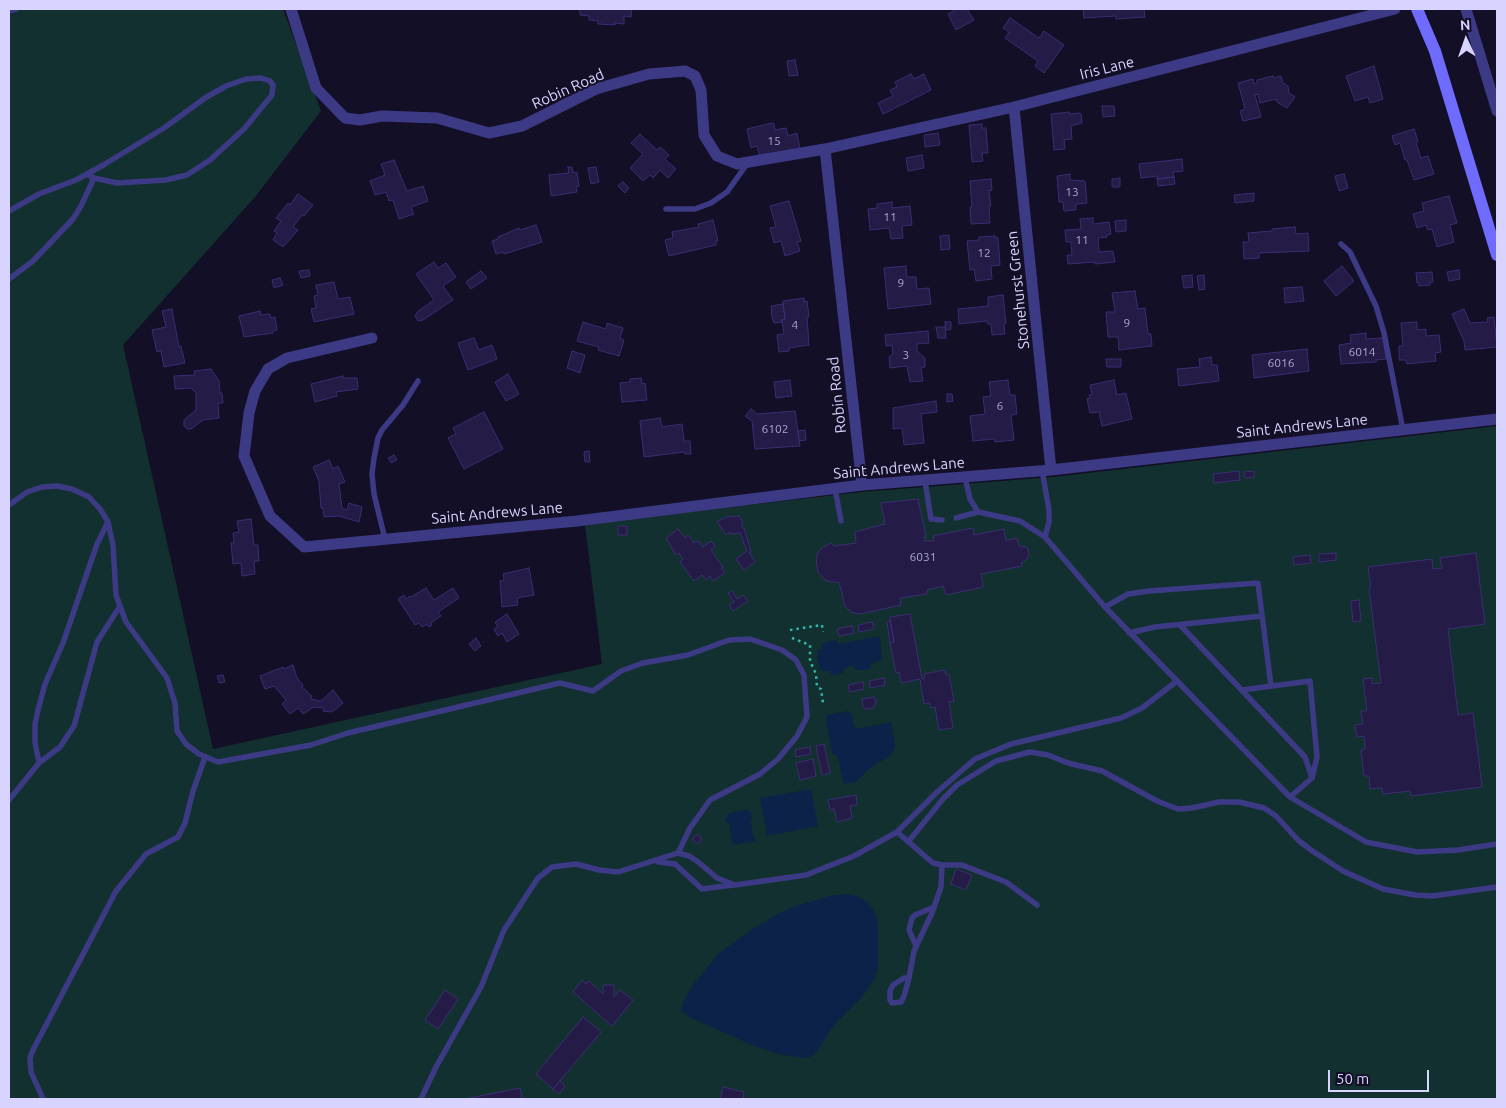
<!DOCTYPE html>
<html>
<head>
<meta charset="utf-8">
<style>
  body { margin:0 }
  #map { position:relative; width:1506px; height:1108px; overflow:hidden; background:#130f26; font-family:Ubuntu,sans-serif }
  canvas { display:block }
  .frame { position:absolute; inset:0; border:10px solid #d9d4ff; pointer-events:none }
  .north { position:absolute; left:1441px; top:15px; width:50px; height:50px; -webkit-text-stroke:4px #130f26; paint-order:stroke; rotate:357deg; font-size:14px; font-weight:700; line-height:20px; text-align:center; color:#d9d4ff }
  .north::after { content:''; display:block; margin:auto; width:18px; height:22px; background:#d9d4ff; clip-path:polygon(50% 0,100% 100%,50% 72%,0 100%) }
  .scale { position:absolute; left:1328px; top:1070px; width:101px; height:22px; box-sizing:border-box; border:2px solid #d9d4ff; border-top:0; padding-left:6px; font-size:15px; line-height:18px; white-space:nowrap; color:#d9d4ff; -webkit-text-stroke:4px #130f26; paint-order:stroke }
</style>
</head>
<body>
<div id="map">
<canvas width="1506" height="1108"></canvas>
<div class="frame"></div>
<div class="north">N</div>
<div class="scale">50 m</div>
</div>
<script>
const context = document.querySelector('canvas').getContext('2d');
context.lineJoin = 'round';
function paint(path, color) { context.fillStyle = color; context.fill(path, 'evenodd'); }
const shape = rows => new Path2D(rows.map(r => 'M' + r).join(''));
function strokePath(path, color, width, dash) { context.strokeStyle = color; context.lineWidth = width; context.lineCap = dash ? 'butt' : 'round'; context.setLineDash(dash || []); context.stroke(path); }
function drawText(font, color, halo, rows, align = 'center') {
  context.font = font + ' Ubuntu,sans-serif'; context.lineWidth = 4; context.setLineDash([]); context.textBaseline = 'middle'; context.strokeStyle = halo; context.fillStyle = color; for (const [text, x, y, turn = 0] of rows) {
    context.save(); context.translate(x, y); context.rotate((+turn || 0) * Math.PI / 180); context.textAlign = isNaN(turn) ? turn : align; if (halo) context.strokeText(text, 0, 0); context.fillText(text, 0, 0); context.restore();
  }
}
const green = shape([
  [9,9,283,9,321,111,255,197,123,345,213,749,602,664,585,524,861,492,1053,477,1497,426,1497,1099,9,1099]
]);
const water = shape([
  [880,636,882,660,870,664,872,668,863,670,855,670,854,666,851,666,844,669,843,673,831,675,831,671,823,671,820,669,817,656,818,650,823,649,822,643,836,640,838,644],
  [848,711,852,716,855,729,891,722,895,745,894,750,888,758,877,763,867,771,856,782,844,784,837,756,832,753,826,721,827,715],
  [811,789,818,826,767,836,760,798],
  [748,809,749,813,751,812,752,819,750,819,755,841,733,845,729,823,727,823,725,818,727,817,727,814],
  [845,894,857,896,866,901,872,907,877,918,878,931,878,967,874,980,863,996,834,1025,818,1050,810,1057,804,1058,778,1054,754,1046,689,1017,681,1011,683,1002,693,985,719,953,751,930,779,913,796,906,830,896]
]);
const building = shape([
  [580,9,632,9,631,17,624,16,624,24,615,23,615,25,598,24,598,21,589,20,589,16,580,15,580,9],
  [957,9,967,9,974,20,956,30,948,14,957,9],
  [1083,9,1144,9,1145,17,1116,19,1116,16,1084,18,1083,9],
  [1010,18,1039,38,1044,31,1064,45,1044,73,1035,66,1038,61,1005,38,1009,32,1003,28,1010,18],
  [795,60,798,75,789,76,787,61,795,60],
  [1374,66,1383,99,1370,103,1368,97,1355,101,1346,76,1374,66],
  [911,74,914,79,924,74,931,90,883,114,878,103,893,96,890,90,897,87,895,82,911,74],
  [1273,76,1274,78,1281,76,1283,83,1288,86,1289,93,1295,97,1287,108,1277,102,1276,99,1260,103,1258,94,1255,95,1261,117,1243,121,1240,111,1245,109,1238,83,1253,79,1254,84,1257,83,1257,80,1273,76],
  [1102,106,1114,106,1115,116,1103,117,1102,106],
  [1069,112,1070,114,1079,113,1081,114,1082,123,1071,126,1072,139,1064,140,1065,149,1054,150,1051,114,1069,112],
  [772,123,774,124,775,130,786,128,788,136,797,133,800,149,760,158,757,146,751,148,747,129,772,123],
  [982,124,982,128,986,128,988,153,982,153,983,161,972,162,969,125,982,124],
  [1414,129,1417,138,1418,142,1416,143,1421,158,1428,156,1434,174,1414,180,1407,160,1405,160,1400,143,1395,145,1392,136,1414,129],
  [938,133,940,145,925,147,924,135,938,133],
  [640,134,657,150,660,147,669,155,665,159,676,169,668,178,660,170,653,178,650,175,643,181,630,168,643,154,631,143,640,134],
  [922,155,924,168,908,171,906,158,922,155],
  [1182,159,1183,171,1173,172,1174,177,1157,179,1157,176,1141,178,1139,164,1182,159],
  [394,160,407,191,423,186,428,201,411,207,414,214,399,219,393,200,389,201,386,192,375,195,370,181,385,175,381,164,394,160],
  [568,167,572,167,573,173,577,172,579,186,576,187,577,192,551,196,549,175,569,173,568,167],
  [596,167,599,182,591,184,588,168,596,167],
  [1070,174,1070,180,1085,181,1087,203,1076,204,1076,210,1064,211,1063,202,1059,202,1057,176,1070,174],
  [1344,174,1348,188,1339,191,1335,176,1344,174],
  [1174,177,1175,184,1158,186,1157,179,1174,177],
  [1120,178,1120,187,1112,187,1112,179,1120,178],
  [991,179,992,190,989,191,991,206,989,206,990,223,971,224,970,207,972,207,970,181,991,179],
  [623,182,629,188,625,193,618,186,623,182],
  [1254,193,1254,201,1235,203,1234,195,1254,193],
  [298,194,313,205,304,216,302,215,293,227,298,230,283,247,273,240,277,233,274,231,281,221,276,218,288,203,290,205,298,194],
  [1449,196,1457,223,1450,225,1454,242,1437,247,1432,229,1428,230,1426,225,1417,228,1413,214,1424,211,1422,203,1449,196],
  [789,201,801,241,797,242,800,251,785,256,781,241,774,243,770,228,776,227,770,206,789,201],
  [892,202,892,208,910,206,912,225,902,226,903,238,891,239,889,228,870,230,868,209,877,208,877,204,892,202],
  [1093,218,1093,224,1109,222,1111,234,1107,235,1107,237,1098,238,1099,252,1113,251,1115,262,1095,264,1095,262,1068,264,1067,255,1072,255,1071,242,1066,242,1065,230,1081,229,1080,219,1093,218],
  [713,220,718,241,716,241,716,245,669,256,665,240,673,238,672,232,699,227,698,224,713,220],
  [1126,220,1126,231,1116,232,1115,221,1126,220],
  [536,225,542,242,504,254,503,252,496,254,492,241,498,239,498,237,519,228,520,230,536,225],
  [1295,227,1296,234,1308,233,1309,251,1259,253,1259,258,1244,259,1243,242,1249,242,1248,233,1272,231,1272,229,1295,227],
  [949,235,950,249,941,250,940,236,949,235],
  [995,236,995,238,998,238,1000,265,991,266,992,279,976,281,974,269,970,270,967,241,979,240,979,237,995,236],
  [434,262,438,268,446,263,456,277,443,286,453,300,423,320,418,321,415,316,417,312,434,300,416,274,434,262],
  [906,266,907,277,916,277,917,289,929,288,931,304,888,309,884,268,906,266],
  [1342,266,1354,281,1336,296,1324,281,1342,266],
  [309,270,310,276,301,278,299,271,309,270],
  [1459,270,1460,279,1449,281,1447,272,1459,270],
  [481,271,487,278,471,289,466,282,481,271],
  [1432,272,1433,282,1430,282,1430,285,1419,286,1419,283,1417,283,1416,273,1432,272],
  [1192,275,1193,287,1184,288,1182,276,1192,275],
  [1204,275,1205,289,1199,290,1197,276,1204,275],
  [280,278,283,285,274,288,272,280,280,278],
  [334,282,338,299,350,297,354,314,314,322,311,309,316,308,314,296,318,295,316,285,334,282],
  [1302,287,1304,301,1285,303,1284,288,1302,287],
  [1135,291,1138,309,1145,308,1148,334,1151,334,1152,346,1119,350,1118,337,1108,337,1106,312,1115,312,1112,293,1135,291],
  [1003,295,1006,323,1004,324,1005,334,992,335,991,324,988,324,987,321,959,324,958,309,988,306,988,297,1003,295],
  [804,298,804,302,807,301,809,317,807,317,809,345,789,348,789,351,779,352,777,335,784,334,782,320,785,319,783,301,804,298],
  [783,304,785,319,782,320,782,322,774,323,772,317,771,306,783,304],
  [172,309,179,347,181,346,185,363,164,367,161,351,157,352,152,330,166,327,162,311,172,309],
  [1464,309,1470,323,1488,322,1487,318,1494,317,1497,347,1465,350,1464,341,1452,314,1464,309],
  [260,311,261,315,270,314,271,318,275,317,277,330,273,331,273,333,244,337,239,316,260,311],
  [583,322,606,329,607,323,623,328,620,338,624,340,619,356,598,350,599,347,577,341,583,322],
  [945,322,951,322,951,329,946,330,945,322],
  [1417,322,1417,330,1426,329,1426,336,1439,335,1441,352,1435,353,1436,361,1407,364,1406,360,1399,360,1399,346,1403,346,1401,323,1417,322],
  [936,327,945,327,946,338,938,338,936,327],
  [928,331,929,343,917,344,917,351,925,358,925,367,921,368,923,381,910,382,907,366,890,368,889,357,893,354,892,345,886,346,885,335,928,331],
  [1366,333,1366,339,1383,338,1386,359,1376,360,1376,362,1341,364,1339,345,1351,343,1350,335,1366,333],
  [474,338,479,350,492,345,497,359,468,370,458,343,474,338],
  [1307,349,1309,371,1254,378,1252,355,1307,349],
  [572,351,585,355,580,373,567,368,572,351],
  [1211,357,1212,365,1217,365,1219,381,1179,386,1177,369,1200,367,1199,359,1211,357],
  [1106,359,1121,359,1121,367,1107,367,1106,359],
  [211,369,219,381,220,393,222,393,223,403,218,403,219,418,203,420,191,429,187,429,184,426,184,420,196,410,196,393,191,388,175,389,174,376,195,375,194,371,211,369],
  [508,374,519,394,506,401,495,382,508,374],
  [343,376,343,378,357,378,358,389,336,392,337,396,315,402,311,384,343,376],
  [641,378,642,384,645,383,647,400,622,402,620,383,630,382,630,379,641,378],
  [790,380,792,396,776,398,774,382,790,380],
  [1008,380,1010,395,1015,395,1017,414,1011,415,1014,440,995,442,994,439,973,441,970,416,985,414,983,397,991,396,989,382,1008,380],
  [1114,380,1117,395,1126,393,1132,419,1102,426,1099,412,1090,413,1087,399,1090,398,1089,395,1092,394,1090,385,1114,380],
  [947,394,952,394,953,401,947,402,947,394],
  [936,401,937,412,921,414,924,443,904,445,902,428,893,429,893,408,936,401],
  [751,409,757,414,795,411,800,446,755,449,752,421,745,416,751,409],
  [484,412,503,449,464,469,448,438,456,434,453,428,484,412],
  [660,418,662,427,682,424,684,441,690,441,691,454,685,454,684,452,644,457,640,421,660,418],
  [805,430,806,440,799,441,798,431,805,430],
  [589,451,590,462,585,462,584,452,589,451],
  [394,455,397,460,391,463,388,458,394,455],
  [329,460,333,469,338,466,345,482,339,484,342,508,347,510,349,503,362,507,359,522,339,516,324,517,323,508,321,508,319,481,313,467,329,460],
  [1239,471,1240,480,1214,483,1213,474,1239,471],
  [1254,471,1254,477,1245,478,1244,472,1254,471],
  [918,499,926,537,924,537,924,541,934,541,933,536,973,528,974,535,1004,529,1006,541,1017,538,1019,546,1026,547,1028,549,1029,554,1027,559,1021,563,1022,566,981,574,983,587,946,595,943,586,927,590,927,594,900,598,901,605,860,614,851,612,845,606,839,582,831,582,825,580,818,572,816,559,818,553,822,548,831,543,834,546,856,543,855,532,885,524,881,503,918,499],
  [739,516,742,520,742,528,744,528,751,552,749,552,755,562,744,570,736,559,747,551,740,533,731,534,730,532,726,535,717,522,726,517,739,516],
  [251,519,254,545,258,545,259,561,254,561,255,574,242,576,241,563,233,564,231,543,234,543,233,533,239,532,237,521,251,519],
  [618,526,627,526,627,535,618,535,618,526],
  [678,529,685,538,688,535,694,543,698,541,703,547,711,541,715,547,711,550,723,567,721,568,725,573,713,581,710,576,706,580,702,575,694,581,680,562,683,559,679,553,676,555,666,538,678,529],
  [1336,553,1336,560,1319,562,1319,554,1336,553],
  [1476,553,1485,624,1448,629,1458,715,1473,713,1482,787,1411,796,1410,791,1383,794,1382,788,1370,789,1369,776,1364,776,1361,750,1365,749,1364,736,1357,737,1355,725,1363,724,1361,711,1367,711,1363,679,1372,678,1372,684,1381,683,1369,588,1371,587,1368,567,1432,559,1433,569,1442,568,1440,558,1476,553],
  [1310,555,1311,563,1294,565,1293,557,1310,555],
  [529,568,534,595,517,598,518,605,502,607,500,581,504,580,503,574,529,568],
  [426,588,434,600,453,588,459,598,438,612,441,616,431,623,432,625,429,627,427,624,422,627,419,623,415,625,398,599,404,595,406,599,410,596,411,597,426,588],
  [732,591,737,599,743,595,748,601,733,611,729,605,734,602,728,593,732,591],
  [1359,600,1361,621,1353,622,1351,601,1359,600],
  [507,614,519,634,507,642,502,633,498,636,494,629,498,627,495,622,507,614],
  [910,614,922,679,925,678,924,674,945,670,946,675,949,675,954,701,949,702,953,728,939,730,935,707,931,708,930,703,924,704,920,679,901,683,899,672,896,673,890,643,894,642,890,617,910,614],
  [890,621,894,642,890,643,887,622,890,621],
  [872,622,874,629,859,632,858,625,872,622],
  [852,626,854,633,839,636,837,629,852,626],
  [476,638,481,646,475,651,469,644,476,638],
  [293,665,297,678,303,685,302,687,312,696,311,699,321,701,333,690,343,703,332,712,323,711,324,708,314,707,303,714,298,708,290,714,282,704,286,700,274,686,265,689,260,676,283,667,284,669,293,665],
  [223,675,225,682,219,683,217,676,223,675],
  [884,678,885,685,870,688,869,681,884,678],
  [863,682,864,689,850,692,848,685,863,682],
  [874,697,876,703,873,708,867,709,863,707,862,699,874,697],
  [824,744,830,773,822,775,816,746,824,744],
  [810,747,811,754,796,757,795,750,810,747],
  [813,759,816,776,800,780,796,763,813,759],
  [856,795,857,805,850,806,852,818,837,822,834,809,830,810,828,800,856,795],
  '693 839a4 4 0 1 1 8 0a4 4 0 1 1-8 0Z',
  [956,869,972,875,966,890,951,884,956,869],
  [582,980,586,984,589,981,603,994,603,985,614,985,614,997,620,990,633,1000,612,1026,573,992,582,980],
  [445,990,458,999,438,1029,425,1020,445,990],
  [583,1017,601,1032,553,1089,536,1074,583,1017],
  [560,1081,565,1086,559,1094,553,1089,560,1081],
  [723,1087,744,1092,743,1099,720,1099,723,1087],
  [520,1088,522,1099,465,1099,520,1088]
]);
const path = shape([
  [790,630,822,625,823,632],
  [792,638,810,645,810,661,816,674,817,687,821,689,823,703]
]);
const lane = shape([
  [9,11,16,9],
  [666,209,695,209,711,203,727,192,747,164],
  [9,211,39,194,76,180,105,164,164,128,205,98,226,86,246,79,261,78,270,81,273,85,272,95,244,129,210,160,187,175,166,180,117,183,94,178,87,174],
  [1341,244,1350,252,1376,306,1384,333,1403,430],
  [9,279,33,261,73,219,81,206,94,178],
  [1042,470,1049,510,1049,522,1045,537],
  [965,477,970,499,978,512,1020,521,1045,537,1105,607,1290,797,1366,842,1417,852,1458,850,1497,844],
  [925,481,931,519,942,520],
  [835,489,841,521],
  [9,505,27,492,42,487,57,486,72,489,89,497,100,509,108,522,113,545,116,595,126,622,167,678,175,703,177,731,186,744,199,754,218,762,311,745,348,733,560,683,593,691,621,671,643,663,688,655,729,640,750,639,782,650,796,660,804,675,807,717,797,736,778,759,760,774,710,800,690,828,678,853],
  [956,518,978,512],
  [385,539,374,494,372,474,374,458,378,438,382,430,403,405,418,381],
  [1105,607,1128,594,1149,591,1258,583,1271,686],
  [1180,625,1305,757,1312,778],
  [1129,633,1155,627,1262,616],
  [1242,690,1310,681,1317,757,1312,778,1290,797],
  [39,763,35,742,35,724,38,710,45,684,63,643,97,544,108,522],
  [9,800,39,763,60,747,74,726,97,642,120,606],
  [897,832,933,863,942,865,962,865,1006,882,1037,905],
  [908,842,943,799,957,785,996,761,1030,752,1048,755,1068,763,1102,771,1157,801,1178,809,1192,808,1219,802,1239,802,1264,808,1276,816,1298,840,1311,850,1343,871,1383,889,1415,895,1432,896,1497,887],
  [658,862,675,864,702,889,733,885],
  [916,946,909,930,912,918,915,915,934,907],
  [909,978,904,978,893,985,890,991,890,1000,892,1003,901,1002,904,996,909,978,914,951,932,913,941,887,942,865],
  [43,1099,31,1072,30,1058,33,1050,116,891,146,854,178,837,185,823,193,791,205,757],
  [421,1099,436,1067,481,987,504,930,538,878,552,867,576,864,599,870,618,872,678,853,689,856,697,861,717,878,735,885,806,875,854,856,897,832,937,792,975,759,1011,744,1121,718,1142,708,1177,681]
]);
const street = shape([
  [291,9,316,88,345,118,360,120,382,116,437,118,489,133,522,126,596,89,649,74,685,71,695,76,701,90,704,135,717,156,737,164,825,149,1014,107,1395,9],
  [1466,9,1497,111],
  [1014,107,1051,470],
  [825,149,862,485],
  [372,338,287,358,268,369,255,391,249,413,244,456,270,516,304,547,577,521,862,485,1051,470,1497,419]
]);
const secondary = shape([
  [1417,9,1435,51,1497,255]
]);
const numberNames = [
  ["15",774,141],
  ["13",1072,192],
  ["11",890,217],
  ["11",1082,240],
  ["12",984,253],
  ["9",901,283],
  ["9",1127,323],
  ["4",795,325],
  ["6014",1362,352],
  ["3",906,355],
  ["6016",1281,363],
  ["6",1000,406],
  ["6102",775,429],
  ["6031",923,557]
];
const streetNames = [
  ["Iris Lane",1107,68,-14],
  ["Robin Road",568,89,-24],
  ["Stonehurst Green",1018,290,-96],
  ["Robin Road",837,395,-96],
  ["Saint Andrews Lane",1302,426,-6],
  ["Saint Andrews Lane",899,468,-5],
  ["Saint Andrews Lane",497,513,-5]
];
paint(green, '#12302f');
paint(water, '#0c2248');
paint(building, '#241b47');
strokePath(building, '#3b2d73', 1);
strokePath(path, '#2fb8b0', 2.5, [2.5, 4]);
strokePath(lane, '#3d3a85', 5.5);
strokePath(street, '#3d3a85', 11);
strokePath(secondary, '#6f6bff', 12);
drawText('12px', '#aca6d1', null, numberNames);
drawText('15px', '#d9d4ff', '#130f26', streetNames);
</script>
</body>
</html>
